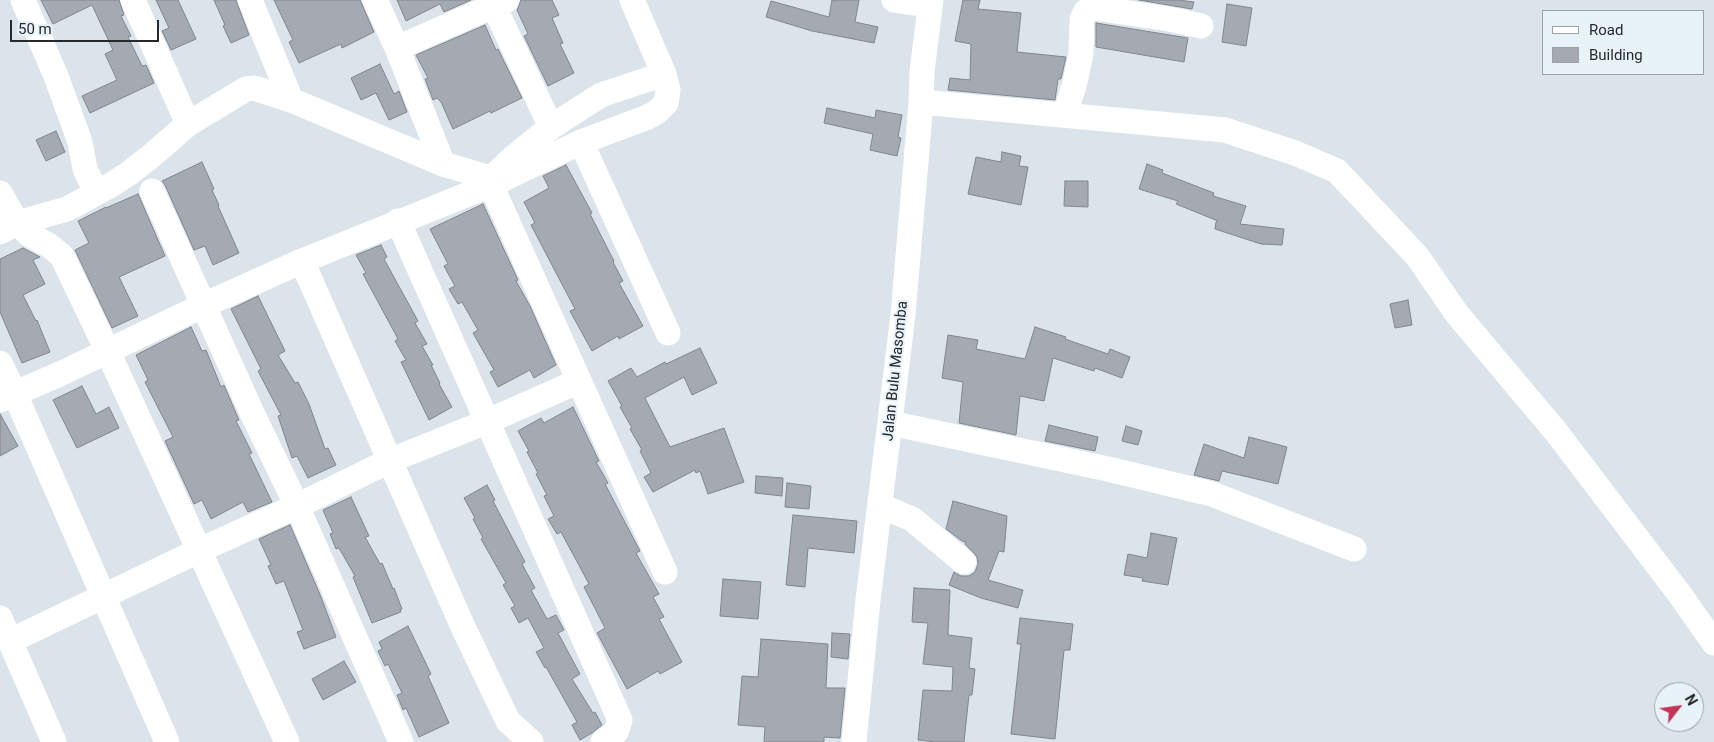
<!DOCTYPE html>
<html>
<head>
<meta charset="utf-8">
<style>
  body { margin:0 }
  #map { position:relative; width:1714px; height:742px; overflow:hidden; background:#dbe4eb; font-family:Roboto,sans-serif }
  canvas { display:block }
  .legend { position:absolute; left:1542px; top:10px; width:162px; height:65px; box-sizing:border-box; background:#e8f2f9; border:1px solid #9ba2a7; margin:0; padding:6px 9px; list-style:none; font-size:15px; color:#272a2d }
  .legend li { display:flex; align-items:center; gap:10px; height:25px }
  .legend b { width:25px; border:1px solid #9ba2a7 }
  .north { position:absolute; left:1654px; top:682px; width:50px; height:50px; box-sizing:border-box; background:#e8f2f9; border:1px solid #9ba2a7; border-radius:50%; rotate:60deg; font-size:14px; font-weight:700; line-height:20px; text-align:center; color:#272a2d }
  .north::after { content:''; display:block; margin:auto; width:18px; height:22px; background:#c43457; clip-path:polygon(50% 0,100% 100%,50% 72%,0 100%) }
  .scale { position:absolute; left:10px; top:20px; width:149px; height:22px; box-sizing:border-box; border:2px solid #272a2d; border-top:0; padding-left:6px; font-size:15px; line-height:18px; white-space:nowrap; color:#272a2d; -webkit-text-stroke:4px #e8f2f9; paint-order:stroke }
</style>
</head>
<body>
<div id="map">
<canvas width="1714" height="742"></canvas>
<ul class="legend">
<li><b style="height:6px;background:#fff"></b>Road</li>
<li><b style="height:14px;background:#a5a9b2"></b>Building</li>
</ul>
<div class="north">N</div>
<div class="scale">50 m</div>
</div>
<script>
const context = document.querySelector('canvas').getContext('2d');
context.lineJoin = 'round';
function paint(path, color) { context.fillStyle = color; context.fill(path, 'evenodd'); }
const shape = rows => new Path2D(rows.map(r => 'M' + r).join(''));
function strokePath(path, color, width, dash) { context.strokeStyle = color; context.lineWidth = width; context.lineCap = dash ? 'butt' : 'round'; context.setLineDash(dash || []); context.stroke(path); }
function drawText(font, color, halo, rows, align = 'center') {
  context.font = font + ' Roboto,sans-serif'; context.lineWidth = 4; context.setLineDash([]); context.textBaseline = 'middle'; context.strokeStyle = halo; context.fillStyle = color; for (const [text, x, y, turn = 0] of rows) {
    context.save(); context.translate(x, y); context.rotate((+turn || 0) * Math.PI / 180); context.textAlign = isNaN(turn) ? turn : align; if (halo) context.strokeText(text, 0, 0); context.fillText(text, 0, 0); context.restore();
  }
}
const building = shape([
  [41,0,119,0,124,15,121,16,131,36,128,37,142,66,146,65,154,83,90,113,82,96,117,80,105,54,113,50,92,5,53,24,41,0],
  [156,0,178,0,196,39,171,50,162,31,169,28,156,0],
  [214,0,236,0,249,35,231,43,223,26,225,25,214,0],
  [274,0,360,0,374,32,342,48,341,44,299,63,289,42,293,40,274,0],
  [397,0,471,0,444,12,440,4,406,21,397,0],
  [521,0,552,0,559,15,552,18,563,43,560,44,574,73,548,86,524,36,528,34,517,10,521,0],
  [832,0,859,0,855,22,878,27,874,43,812,31,766,17,771,1,829,17,832,0],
  [963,0,980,0,978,9,1021,13,1017,52,1066,57,1061,79,1058,79,1055,100,948,90,950,78,970,80,971,44,955,41,963,0],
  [1139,0,1178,0,1194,2,1192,9,1139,0],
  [1227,4,1252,8,1246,46,1222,42,1227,4],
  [1096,23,1188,38,1184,62,1096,47,1096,23],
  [485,25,496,50,498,49,522,98,491,113,490,111,453,129,441,102,437,98,433,100,425,79,428,78,416,55,485,25],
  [380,64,394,94,399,91,407,112,389,120,376,93,361,100,351,78,380,64],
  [827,108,875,118,876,110,902,115,898,137,901,138,897,156,870,150,873,134,824,123,827,108],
  [56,131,65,152,46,161,36,140,56,131],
  [1002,152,1021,156,1019,166,1028,167,1021,205,968,194,976,157,1001,162,1002,152],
  [202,162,214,189,212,190,219,205,218,206,239,253,213,265,205,246,194,250,165,185,162,181,202,162],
  [1147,164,1163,170,1162,173,1214,193,1213,196,1246,206,1240,224,1284,229,1282,245,1261,244,1215,229,1216,222,1218,221,1176,204,1178,201,1139,189,1147,164],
  [566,165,592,213,590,214,614,261,613,262,623,281,619,283,643,326,619,339,618,336,592,351,570,311,575,309,531,225,535,223,524,202,549,188,543,176,566,165],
  [1065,181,1088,181,1088,207,1064,206,1065,181],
  [138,194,165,256,119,277,138,316,112,328,75,250,89,243,78,221,106,207,106,208,138,194],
  [483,204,518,280,516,281,530,306,556,365,534,378,530,370,498,387,490,372,494,370,473,333,478,330,462,302,458,304,449,289,455,286,444,266,448,264,430,229,483,204],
  [381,245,387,257,384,259,418,321,415,323,427,344,422,346,433,365,431,365,440,383,439,384,452,407,429,420,401,362,406,360,395,341,398,339,363,274,366,273,356,255,381,245],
  [23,248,40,257,33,260,45,284,23,295,36,321,37,320,50,352,22,363,0,312,0,259,23,248],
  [258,296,285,351,278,355,295,383,298,382,309,404,325,449,328,448,336,465,308,478,297,456,292,458,278,416,281,415,258,371,261,369,231,309,258,296],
  [1408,300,1412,325,1395,328,1390,304,1408,300],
  [191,327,202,351,206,350,221,387,224,385,239,420,236,421,252,453,249,454,272,502,248,512,243,502,211,519,202,500,194,504,165,441,173,437,145,382,148,380,136,355,191,327],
  [1035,327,1066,337,1065,339,1108,354,1110,349,1130,357,1122,378,1095,368,1094,371,1053,358,1044,401,1020,396,1016,435,959,423,963,382,942,378,948,335,978,340,976,349,1025,359,1035,327],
  [700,348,717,383,692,395,684,377,645,398,670,447,724,428,744,482,708,494,700,471,696,473,695,470,653,492,644,477,651,473,640,451,642,450,630,429,632,428,620,407,622,406,608,381,631,368,637,377,665,362,666,364,700,348],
  [82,386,96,414,109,407,119,428,77,448,53,400,82,386],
  [573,407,599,461,596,462,608,483,605,484,640,551,636,553,659,594,653,597,664,617,659,619,682,662,660,674,658,671,627,689,597,633,605,628,584,587,589,584,561,532,557,534,548,519,554,516,544,496,547,495,536,474,538,473,527,452,529,451,518,431,541,418,544,423,573,407],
  [0,414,18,446,0,456,0,414],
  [1049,425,1098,437,1095,451,1045,441,1049,425],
  [1126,426,1142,431,1138,445,1122,441,1126,426],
  [1249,437,1287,447,1278,484,1222,471,1219,481,1194,475,1204,444,1244,458,1249,437],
  [756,476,783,478,782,496,755,493,756,476],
  [787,483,811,486,809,509,785,507,787,483],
  [487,485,495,500,493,501,525,562,522,564,535,588,531,590,547,619,556,615,564,630,558,633,580,674,572,679,593,713,595,712,602,725,592,733,580,740,572,725,577,722,546,667,545,668,536,652,544,648,528,618,519,623,511,608,515,606,503,585,506,583,481,539,483,538,473,519,475,518,464,498,487,485],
  [351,497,369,536,365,537,380,564,382,563,393,589,394,588,402,609,400,610,401,612,372,623,353,577,355,576,339,548,336,549,330,534,333,533,323,510,351,497],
  [953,501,1007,516,1004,552,999,551,988,580,1023,590,1018,608,981,598,949,585,954,572,961,576,969,576,975,572,978,564,977,557,965,544,966,542,962,541,946,529,953,501],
  [793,515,857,521,854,553,808,548,805,587,786,585,793,515],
  [290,525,321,597,336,637,304,649,297,632,303,630,284,581,276,584,268,566,271,565,259,539,290,525],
  [1151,533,1177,538,1168,585,1142,581,1143,578,1124,575,1128,554,1147,558,1151,533],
  [723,579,761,582,758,619,720,616,723,579],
  [914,588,950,590,948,635,972,638,969,668,975,669,972,695,969,695,964,742,936,742,918,740,923,690,952,691,953,667,923,664,928,623,912,622,914,588],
  [1020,618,1073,624,1070,650,1064,650,1055,739,1011,734,1021,644,1017,644,1020,618],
  [408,626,431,674,428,676,449,723,419,737,406,708,403,710,397,695,402,693,388,664,385,666,378,651,382,649,379,642,408,626],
  [832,633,850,634,848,659,831,657,832,633],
  [761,639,828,644,826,688,845,688,840,738,824,737,824,742,764,742,765,727,738,725,742,676,758,677,761,639],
  [344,661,356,682,323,700,312,679,344,661]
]);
const minor = shape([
  [23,0,56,76,80,142,85,169,96,192],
  [133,0,188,124],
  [250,0,291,100],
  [375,0,397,48,443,164],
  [491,0,551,127],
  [894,0,930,5],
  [397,48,507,0],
  [921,102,1225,130,1295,153,1337,171,1417,256,1457,314,1557,433,1678,592,1714,643],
  [1067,115,1068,105,1075,82,1081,53,1082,19,1086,11,1095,8,1169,19,1201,26],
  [581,142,668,333],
  [491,185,665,572],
  [152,191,252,413,297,506,401,742],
  [0,193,17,223,30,235,50,246,62,256,108,352,287,742],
  [398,221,620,720,616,732,603,742],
  [0,232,17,223,67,209,111,185,128,174,150,157,188,124,246,89,254,88,291,100,443,164,487,177,496,174,509,161,551,127,601,95,664,74],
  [302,261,463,627,508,721,531,742],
  [0,363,15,394,167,742],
  [0,400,62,373,204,305,302,261,491,185,581,142,648,117,658,111,666,103,668,90,664,74,632,0],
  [890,423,1108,469,1212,494,1354,549],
  [881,506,912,519,964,562],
  [0,618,54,742],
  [10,641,198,551,297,506,389,461,486,422,579,381],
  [854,742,868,600,903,315,921,102,922,71,931,0]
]);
const streetNames = [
  ["Jalan Bulu Masomba",896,371,-84]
];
paint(building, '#a5a9b2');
strokePath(building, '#81858e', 1);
strokePath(minor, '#fff', 25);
drawText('15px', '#272a2d', '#e8f2f9', streetNames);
</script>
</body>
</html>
